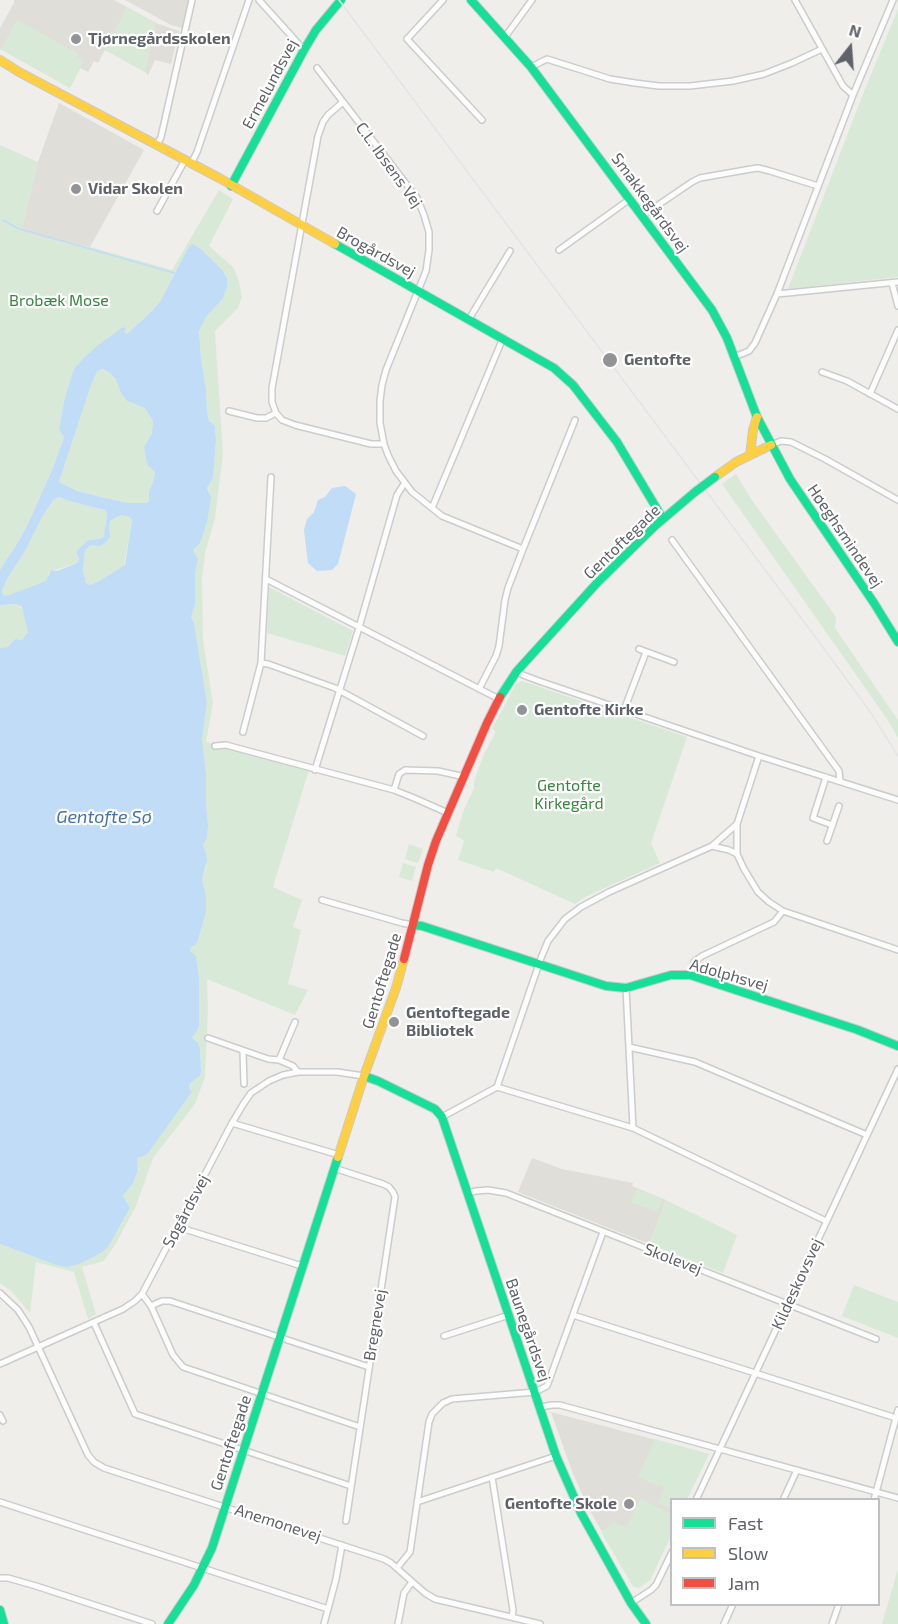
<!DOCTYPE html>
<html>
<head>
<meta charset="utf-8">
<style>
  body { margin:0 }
  #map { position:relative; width:898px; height:1624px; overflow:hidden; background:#efeeea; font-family:"Exo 2",sans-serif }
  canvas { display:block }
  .legend { position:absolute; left:670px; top:1498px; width:210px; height:108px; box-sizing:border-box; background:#fff; border:2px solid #bfc0c3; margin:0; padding:8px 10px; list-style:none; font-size:18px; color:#5f6268 }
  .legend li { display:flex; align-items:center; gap:12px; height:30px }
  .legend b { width:30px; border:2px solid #bfc0c3 }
  .north { position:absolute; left:820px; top:18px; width:60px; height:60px; -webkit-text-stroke:4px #fff; paint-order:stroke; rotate:17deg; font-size:16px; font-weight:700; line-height:24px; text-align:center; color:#5f6268 }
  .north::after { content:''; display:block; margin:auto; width:21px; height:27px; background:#5f6268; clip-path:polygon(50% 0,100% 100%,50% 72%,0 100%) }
</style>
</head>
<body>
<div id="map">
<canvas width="898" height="1624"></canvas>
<ul class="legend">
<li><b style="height:8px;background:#16e098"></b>Fast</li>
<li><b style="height:8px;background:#ffcf43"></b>Slow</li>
<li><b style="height:8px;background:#f24e42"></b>Jam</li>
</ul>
<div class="north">N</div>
</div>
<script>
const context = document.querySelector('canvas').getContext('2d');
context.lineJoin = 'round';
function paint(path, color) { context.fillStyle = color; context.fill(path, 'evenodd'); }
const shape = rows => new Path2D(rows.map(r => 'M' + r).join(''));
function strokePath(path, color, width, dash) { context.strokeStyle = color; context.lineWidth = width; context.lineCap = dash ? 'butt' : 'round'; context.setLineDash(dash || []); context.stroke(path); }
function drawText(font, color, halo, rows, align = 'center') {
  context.font = font + ' "Exo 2",sans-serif'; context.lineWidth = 4.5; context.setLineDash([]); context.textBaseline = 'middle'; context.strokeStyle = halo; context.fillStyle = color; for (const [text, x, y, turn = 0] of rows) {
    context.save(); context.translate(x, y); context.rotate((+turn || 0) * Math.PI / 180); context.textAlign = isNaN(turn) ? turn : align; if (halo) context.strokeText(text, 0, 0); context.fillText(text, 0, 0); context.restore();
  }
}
const education = shape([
  [14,0,114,0,156,23,179,31,171,64,155,60,148,75,145,72,105,50,98,63,94,61,88,72,80,68,70,88,0,49,0,28,14,3],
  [125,0,190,0,183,28,171,25],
  [59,103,144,150,90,247,42,238,21,231,38,162],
  [532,1158,562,1169,633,1183,632,1186,666,1200,649,1244,518,1192],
  [551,1412,709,1454,687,1499,672,1500,671,1534,650,1580,639,1588,633,1586,589,1509,573,1474]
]);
const green = shape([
  [127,7,156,23,145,72,105,50],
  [898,9,898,277,788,289,861,99],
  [17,20,79,54,77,57,84,61,70,88,1,49],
  [0,145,38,162,22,231,42,238,90,247,172,270,219,190,233,199,209,246,234,268,239,282,242,297,238,308,215,331,223,454,215,518,205,553,202,578,203,640,213,703,206,742,309,770,273,887,302,900,293,927,301,930,288,984,308,990,295,1015,207,979,208,1008,205,1077,195,1104,153,1158,136,1206,115,1245,104,1261,82,1267,96,1314,88,1319,74,1272,36,1262,30,1313,12,1292,0,1283,0,1244,56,1265,94,1257,105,1250,130,1208,123,1196,133,1183,139,1169,136,1163,137,1158,149,1152,192,1092,189,1087,190,1082,200,1076,201,1072,200,1049,192,1037,198,1029,199,1026,199,979,189,951,191,947,196,945,198,940,206,912,206,896,202,880,206,867,203,845,207,838,208,826,206,802,206,774,202,739,207,703,194,623,191,617,195,605,195,574,198,558,193,550,200,543,207,523,210,492,207,488,213,478,216,440,215,426,209,421,207,412,206,389,201,359,199,331,202,322,209,313,226,275,202,250,189,246,161,300,153,310,127,334,124,332,126,330,74,369,65,397,59,429,64,437,53,468,27,526,14,549,8,557,0,570],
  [103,369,110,373,117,382,121,393,127,401,145,408,149,413,153,421,152,433,144,447,146,460,148,466,155,472,153,482,149,492,149,501,146,503,128,503,77,491,59,482,91,385,97,372,99,370],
  [736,474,751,499,836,617,835,628,898,720,898,738,887,719,722,484],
  [59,497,69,501,105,510,107,513,105,524,106,532,104,537,99,539,88,540,76,553,79,560,77,563,49,572,47,581,36,586,6,596,3,595,2,592,7,579,25,551,42,517,55,498],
  [121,515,130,517,132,520,124,566,99,581,90,585,86,583,83,570,85,550,91,545,102,545,110,537,109,525,111,520],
  [269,587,353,631,345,656,267,633],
  [16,604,23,609,28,630,27,634,22,640,15,639,8,647,0,648,0,605],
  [522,681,687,737,651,843,660,863,585,897,575,904,496,868,494,872,458,860,464,841,456,836,463,812,474,788,474,781,484,754,496,732,492,729,516,684],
  [409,844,423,849,418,863,405,859],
  [403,863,416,867,412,881,399,877],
  [636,1189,663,1199,658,1212,631,1202],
  [666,1200,737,1235,723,1273,649,1244],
  [854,1285,898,1302,898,1338,842,1316],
  [655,1439,709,1454,687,1499,672,1500,671,1509,658,1503,665,1487,659,1484,658,1486,638,1477],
  [641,1499,671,1514,672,1534,650,1580,639,1588,633,1586,601,1532,614,1523,627,1527,639,1500],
  [898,1569,898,1624,882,1624]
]);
const water = shape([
  [193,244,202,250,223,271,227,278,227,287,223,298,206,317,199,331,201,359,206,389,207,412,209,421,215,426,216,440,213,478,207,488,211,497,207,523,200,543,193,550,198,558,195,574,195,605,191,617,194,623,207,703,202,739,206,774,206,802,208,826,207,838,203,845,206,853,207,860,202,880,206,896,206,912,198,940,196,945,191,947,190,951,196,956,199,979,199,1026,198,1029,192,1038,198,1043,200,1048,201,1072,200,1076,190,1083,189,1087,192,1092,149,1152,146,1155,137,1158,138,1171,133,1183,123,1196,130,1208,109,1245,105,1250,94,1257,78,1264,68,1267,56,1265,0,1244,0,648,8,647,15,639,22,640,28,632,22,607,16,604,0,605,0,570,8,557,14,549,27,526,53,468,64,437,59,429,65,397,74,369,82,360,97,346,123,327,126,329,124,332,127,334,153,310,161,300,189,246],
  [103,369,110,373,116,380,121,393,127,401,145,408,153,421,152,433,144,447,146,460,148,466,155,472,153,482,149,492,149,501,146,503,128,503,110,499,77,491,59,482,91,385,97,372,99,370],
  [59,497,69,501,105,510,107,513,104,537,99,539,88,540,76,552,79,559,77,563,57,571,51,570,46,581,12,594,6,596,3,595,2,591,7,579,25,551,42,517,54,499],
  [121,515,130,517,132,520,125,565,99,581,90,585,86,583,83,570,85,550,91,545,100,546,105,543,110,537,109,525,111,520],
  [345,486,356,494,338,564,332,570,317,571,308,563,304,530,307,519,314,512,318,500,325,497,332,488]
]);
const stream = shape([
  [3,220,17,228,174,273]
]);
const street = shape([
  [259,0,304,50],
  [443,0,407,39,482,120],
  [795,0,843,86,853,95],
  [505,37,532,0],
  [531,67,547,59,610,79,635,83,659,86,690,86,733,81,764,74,792,63,822,49],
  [317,68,417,198,424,215,429,232,429,250,426,271,386,370,382,385,380,401,380,423,384,444,388,455,396,471,412,492,442,516,523,549],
  [343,102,328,115,323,122,318,136,272,388,272,402,276,413,282,420,295,425,371,444,384,444],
  [157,145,161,137,192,0],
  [191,164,197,152,249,0],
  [157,211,185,160],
  [642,216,692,182,700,178,751,169,758,168,770,171,818,186],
  [559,250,630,199],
  [892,283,898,306],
  [777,294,898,282],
  [469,319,510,251],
  [734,357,749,351,755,343,777,294,853,95,893,0],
  [822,372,847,381,898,409],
  [870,394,898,330],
  [229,411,257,418,266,418,276,413],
  [771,445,781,441,791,442,825,459,898,500],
  [432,508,503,338],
  [672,540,839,771,840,781],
  [266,579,499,699],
  [639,649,674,662],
  [261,663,268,664,335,688,423,736],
  [517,671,523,675,539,681,624,710,759,756,898,800],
  [479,689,496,656,499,646,505,600,508,588,523,549,575,420],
  [624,710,646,652],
  [243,732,261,663,271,477],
  [215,746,226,745,394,790,414,798,448,813],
  [315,770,358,631,397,495,404,484],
  [826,777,813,818,832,825],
  [394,790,399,774,405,770,438,771,465,777],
  [737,824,737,854,744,869,758,892,769,902,783,911,898,950],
  [827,841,839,806],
  [712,846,737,824,759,756],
  [322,900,402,923,413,925],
  [690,975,694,962,702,956,774,922,783,911],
  [626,988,633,1128],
  [208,1038,268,1059,279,1060,293,1066,298,1072],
  [629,1047,695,1062,867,1135],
  [243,1051,244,1084],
  [279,1060,295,1022],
  [497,1087,633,1128,826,1221],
  [442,1117,497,1087,541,958,548,941,565,919,581,907,609,892,712,846,729,850,737,854],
  [232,1123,339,1155],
  [334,1168,383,1184,389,1187,393,1192,395,1197,346,1521],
  [468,1193,476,1191,488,1190,506,1193,876,1339],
  [178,1227,302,1266],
  [0,1293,18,1310,29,1327,88,1455,94,1462,104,1468,384,1559,391,1563,425,1593,435,1599,540,1624],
  [142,1294,151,1306,173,1355,183,1367,360,1427],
  [151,1306,162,1301,170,1301,369,1367],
  [573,1315,896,1418],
  [94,1323,135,1414,351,1486],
  [444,1336,509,1315],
  [0,1364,123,1309,135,1301,142,1294,232,1123,244,1103,251,1093,269,1081,283,1075,298,1072,337,1072,364,1076],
  [540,1407,552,1405,560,1405,898,1498],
  [0,1415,3,1421],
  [492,1477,513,1610,512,1617],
  [696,1500,898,1069],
  [783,1500,797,1470],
  [874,1500,898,1410],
  [0,1502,328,1609],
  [417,1502,556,1456],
  [397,1568,410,1552,429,1422,432,1414,443,1403,452,1399,535,1392,547,1386,603,1232],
  [0,1578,8,1578,36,1586,152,1624],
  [631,1603,651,1590,656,1585,672,1552],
  [324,1624,336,1579,342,1545],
  [398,1624,404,1593,412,1582],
  [724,1624,733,1604],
  [832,1624,839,1604]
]);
const fast = shape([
  [471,0,531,67,712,310,727,338,757,417,790,479,874,603,898,642],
  [231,186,304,50,316,30,341,0],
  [335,244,554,368,573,385,617,442,663,519],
  [500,697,517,671,597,583,655,526,695,492],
  [413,925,422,926,606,986,626,988,671,975,690,975,858,1030,898,1046],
  [364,1076,378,1081,435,1109,442,1117,556,1456,581,1513,631,1603,646,1624],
  [0,1610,4,1624],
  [168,1624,194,1585,212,1548,338,1157]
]);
const slow = shape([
  [0,60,19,72,221,179,335,244],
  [750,455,753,430,757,417],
  [715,477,736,462,771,445],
  [338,1157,364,1076,396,988,404,959]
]);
const jam = shape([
  [404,959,428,865,436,841,487,723,500,697]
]);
const tram = shape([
  [339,0,828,654,871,713,898,756]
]);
const fastBridge = shape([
  [695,492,715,477]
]);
const markers = [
  [76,39,6,"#919396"],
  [76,189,6,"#919396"],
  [610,360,8,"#919396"],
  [522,710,6,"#919396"],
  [394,1022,6,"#919396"],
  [629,1504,6,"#919396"]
];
const poiNames = [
  ["Tjørnegårdsskolen",88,39],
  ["Vidar Skolen",88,189],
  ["Gentofte",624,360],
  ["Gentofte Kirke",534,710],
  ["Gentoftegade",406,1013],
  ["Bibliotek",406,1031],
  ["Gentofte Skole",617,1504,"right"]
];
const streetNames = [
  ["Ermelundsvej",270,84,-62],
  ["C.L. Ibsens Vej",389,165,54],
  ["Smakkegårdsvej",650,203,54],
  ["Brogårdsvej",376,252,29],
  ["Høeghsmindevej",845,536,56],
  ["Gentoftegade",622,542,-44],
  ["Adolphsvej",729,975,16],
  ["Gentoftegade",382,981,-73],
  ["Søgårdsvej",186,1211,-62],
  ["Skolevej",673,1259,21],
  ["Kildeskovsvej",797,1284,-65],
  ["Bregnevej",375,1325,-81],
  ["Baunegårdsvej",528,1330,71],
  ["Gentoftegade",231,1443,-72],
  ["Anemonevej",278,1523,18]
];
const parkNames = [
  ["Brobæk Mose",59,301],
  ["Gentofte",569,786],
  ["Kirkegård",569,804]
];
const waterNames = [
  ["Gentofte Sø",104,817]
];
paint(education, '#dfded8');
paint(green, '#d8ead7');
paint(water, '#c0dcf7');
strokePath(stream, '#c0dcf7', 1.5);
strokePath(street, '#cbcccc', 8);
strokePath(fast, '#cacacb', 10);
strokePath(slow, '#cacacb', 10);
strokePath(jam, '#cacacb', 10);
strokePath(street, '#fdfcfc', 5);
strokePath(fast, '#16e098', 8);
strokePath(slow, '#ffcf43', 8);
strokePath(jam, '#f24e42', 8);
strokePath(tram, '#e4e4e4', 1.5);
strokePath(fastBridge, '#cacacb', 10, []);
strokePath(fastBridge, '#16e098', 8);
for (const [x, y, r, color] of markers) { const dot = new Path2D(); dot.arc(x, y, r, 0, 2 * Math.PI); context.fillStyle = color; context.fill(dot); strokePath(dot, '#fff', 2); }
drawText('bold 16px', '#5f6268', '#fff', poiNames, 'left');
drawText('16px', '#5f6268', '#fff', streetNames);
drawText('16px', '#388640', '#fff', parkNames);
drawText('italic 18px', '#4673b0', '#fff', waterNames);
</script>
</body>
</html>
